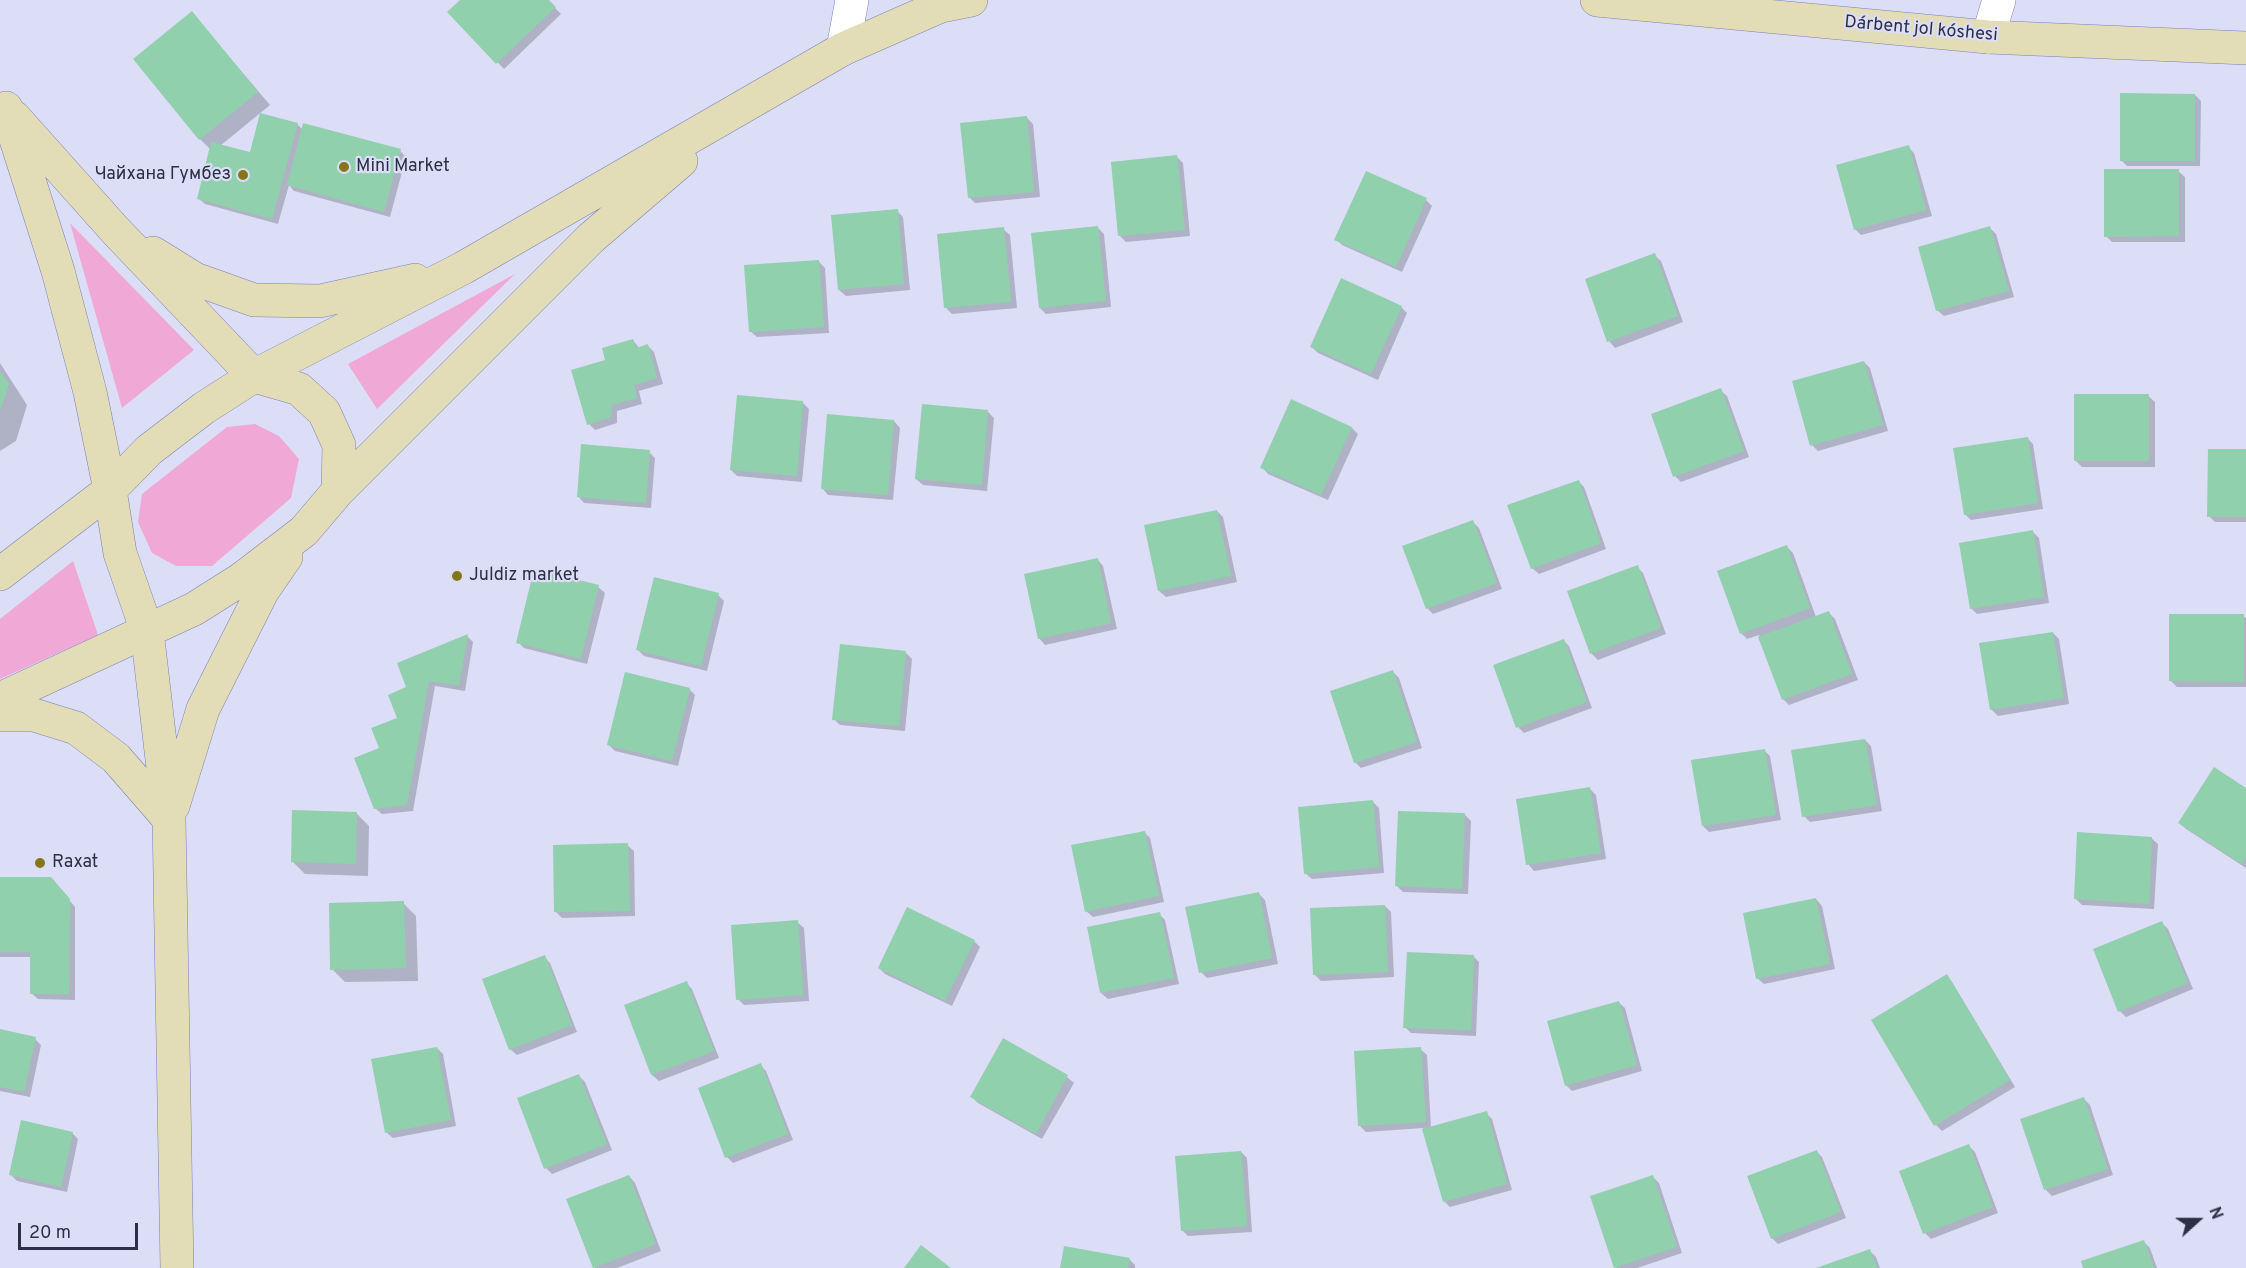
<!DOCTYPE html>
<html>
<head>
<meta charset="utf-8">
<style>
  body { margin:0 }
  #map { position:relative; width:2246px; height:1268px; overflow:hidden; background:#dbdef6; font-family:Overpass,sans-serif }
  canvas { display:block }
  .north { position:absolute; left:2168px; top:1190px; width:60px; height:60px; -webkit-text-stroke:4px #dbdef6; paint-order:stroke; rotate:69deg; font-size:16px; font-weight:700; line-height:24px; text-align:center; color:#2d2f46 }
  .north::after { content:''; display:block; margin:auto; width:21px; height:27px; background:#2d2f46; clip-path:polygon(50% 0,100% 100%,50% 72%,0 100%) }
  .scale { position:absolute; left:18px; top:1223px; width:120px; height:27px; box-sizing:border-box; border:3px solid #2d2f46; border-top:0; padding-left:8px; font-size:18px; line-height:21px; white-space:nowrap; color:#2d2f46; -webkit-text-stroke:4px #dbdef6; paint-order:stroke }
</style>
</head>
<body>
<div id="map">
<canvas width="2246" height="1268"></canvas>
<div class="north">N</div>
<div class="scale">20 m</div>
</div>
<script>
const context = document.querySelector('canvas').getContext('2d');
context.lineJoin = 'round';
function paint(path, color) { context.fillStyle = color; context.fill(path, 'evenodd'); }
const shape = rows => new Path2D(rows.map(r => 'M' + r).join(''));
function strokePath(path, color, width, dash) { context.strokeStyle = color; context.lineWidth = width; context.lineCap = dash ? 'butt' : 'round'; context.setLineDash(dash || []); context.stroke(path); }
function drawText(font, color, halo, rows, align = 'center') {
  context.font = font + ' Overpass,sans-serif'; context.lineWidth = 4.5; context.setLineDash([]); context.textBaseline = 'middle'; context.strokeStyle = halo; context.fillStyle = color; for (const [text, x, y, turn = 0] of rows) {
    context.save(); context.translate(x, y); context.rotate((+turn || 0) * Math.PI / 180); context.textAlign = isNaN(turn) ? turn : align; if (halo) context.strokeText(text, 0, 0); context.fillText(text, 0, 0); context.restore();
  }
}
const green = shape([
  [70,223,194,350,122,408],
  [515,274,377,409,348,364],
  [255,424,279,436,299,459,291,498,212,566,176,566,152,553,138,522,142,494,227,427],
  [73,561,98,635,0,679,0,619]
]);
const shadow = shape([
  [462,0,547,0,561,14,504,69,449,12],
  [192,13,270,105,220,146,251,154,297,124,303,130,400,151,406,157,390,217,294,191,289,185,278,224,205,204,198,198,211,150,200,139],
  [2195,95,2201,101,2200,166,2127,166,2121,160],
  [1027,118,1033,124,1040,197,975,203,969,197],
  [1908,147,1914,153,1932,216,1861,235,1855,229],
  [1177,157,1183,163,1190,236,1126,242,1120,236],
  [2178,171,2185,177,2185,242,2112,242,2106,236],
  [1426,200,1432,206,1402,272,1342,245,1336,239],
  [897,211,903,217,910,290,846,296,839,290],
  [1098,228,1104,234,1111,307,1046,314,1040,308],
  [1990,228,1996,234,2014,297,1944,316,1937,310],
  [1003,229,1010,235,1017,308,952,314,946,308],
  [1654,255,1661,261,1683,322,1615,348,1609,341,1587,280],
  [819,262,825,268,829,333,757,337,750,331],
  [1401,307,1407,313,1378,380,1318,353,1312,347],
  [633,340,639,348,648,346,654,352,663,384,639,391,642,404,617,411,617,423,595,430,589,424,607,361],
  [1864,362,1870,368,1888,431,1818,451,1812,445],
  [0,363,27,405,16,441,0,451],
  [1720,390,1727,396,1749,457,1681,482,1675,476],
  [2148,396,2155,402,2155,467,2082,467,2076,461],
  [803,403,809,409,802,482,737,476,731,470],
  [988,412,994,418,987,491,923,485,916,479],
  [894,421,900,428,893,500,828,495,822,488],
  [1352,428,1358,434,1328,500,1268,474,1262,467],
  [2027,438,2033,444,2043,509,1971,520,1965,514],
  [2246,451,2246,522,2215,522,2209,516],
  [649,452,655,458,651,508,584,503,578,496],
  [1578,481,1584,487,1606,549,1539,574,1532,568],
  [1217,511,1223,517,1237,582,1166,597,1159,591],
  [1473,522,1479,528,1502,589,1433,614,1427,608],
  [2033,532,2039,538,2049,603,1977,614,1971,608],
  [1787,547,1793,553,1816,617,1829,613,1835,619,1858,680,1789,705,1783,699,1759,635,1747,639,1741,633],
  [1097,559,1103,566,1117,629,1045,645,1039,638],
  [1637,567,1643,573,1666,634,1598,660,1592,654,1569,592],
  [598,587,605,593,587,664,524,648,518,642],
  [718,595,724,601,707,671,644,656,638,650],
  [2243,616,2246,618,2246,687,2177,687,2170,680],
  [2053,633,2059,639,2069,704,1998,716,1991,709],
  [467,636,473,642,465,691,435,686,413,811,382,814,375,808,381,749,399,718,408,688],
  [1563,640,1569,646,1592,708,1524,733,1518,727],
  [906,653,912,659,905,731,840,725,834,719],
  [1393,672,1399,678,1422,748,1361,768,1355,762],
  [689,689,695,695,678,766,615,751,609,745],
  [1865,740,1871,746,1882,811,1810,822,1804,816],
  [1764,750,1770,756,1781,820,1709,832,1703,826],
  [1590,789,1596,795,1606,859,1534,871,1528,864],
  [2246,789,2246,868,2186,829,2180,823],
  [1373,802,1379,808,1384,873,1312,879,1305,873],
  [356,813,369,826,368,876,305,874,292,861],
  [1465,815,1471,821,1468,894,1403,892,1397,886],
  [1144,832,1150,838,1164,902,1093,917,1086,911],
  [2151,838,2158,844,2154,909,2082,905,2076,899],
  [627,845,634,851,635,916,562,918,556,912],
  [0,879,57,885,75,907,75,1000,38,999,31,993,32,957,0,957],
  [1259,894,1265,900,1278,964,1207,978,1201,972],
  [1816,899,1822,906,1835,969,1764,984,1757,978],
  [403,903,416,916,418,981,345,982,332,969],
  [1385,906,1391,912,1394,977,1321,981,1315,975],
  [1159,914,1165,920,1179,984,1108,999,1101,993],
  [797,922,804,928,809,1001,744,1005,738,999],
  [2162,923,2168,929,2193,989,2126,1017,2120,1011],
  [974,941,980,947,952,1006,885,974,879,968],
  [1473,956,1479,962,1476,1036,1411,1033,1405,1027],
  [544,957,550,963,577,1032,517,1055,510,1049],
  [1946,976,1952,982,2015,1087,1942,1131,1936,1125],
  [686,983,692,989,719,1058,659,1081,652,1075,626,1006],
  [1618,1002,1625,1008,1642,1071,1572,1091,1566,1085],
  [0,1031,35,1039,41,1045,30,1097,0,1091],
  [1004,1040,1067,1077,1074,1083,1042,1139,978,1103,972,1097],
  [437,1048,443,1054,456,1126,393,1138,386,1132],
  [1420,1049,1427,1055,1431,1128,1486,1113,1492,1119,1512,1190,1450,1207,1444,1201,1423,1128,1366,1132,1360,1126],
  [760,1065,766,1071,793,1140,733,1163,727,1157],
  [579,1076,585,1082,612,1150,552,1174,546,1168],
  [2084,1099,2090,1105,2113,1175,2052,1196,2046,1190,2022,1120],
  [72,1133,78,1139,67,1192,17,1181,11,1175],
  [1969,1146,1975,1152,1998,1213,1931,1239,1925,1233],
  [1816,1151,1822,1157,1846,1218,1778,1244,1772,1238],
  [1241,1152,1247,1158,1252,1232,1188,1236,1182,1230],
  [629,1176,635,1183,661,1251,617,1268,595,1268,568,1200],
  [1653,1177,1659,1183,1682,1253,1637,1268,1616,1268],
  [2144,1242,2150,1248,2157,1268,2085,1268],
  [1870,1251,1876,1257,1880,1268,1819,1268],
  [1129,1259,1135,1265,1135,1268,1061,1268]
]);
const building = shape([
  [460,0,549,0,556,7,496,64,447,12],
  [192,11,258,92,199,140,133,59],
  [2120,93,2195,94,2195,161,2120,161],
  [260,113,298,123,272,219,197,199,211,142,250,152],
  [1027,116,1034,192,968,198,960,123],
  [303,123,401,149,384,212,287,185],
  [1909,145,1926,210,1854,230,1836,165],
  [1177,155,1185,230,1118,236,1111,162],
  [2104,169,2179,169,2179,236,2104,237],
  [1366,171,1427,198,1396,267,1334,240],
  [898,209,904,284,838,290,831,215],
  [1098,226,1106,301,1039,308,1031,233],
  [1990,226,2009,291,1936,311,1918,247],
  [1004,227,1011,302,944,308,937,234],
  [1655,253,1678,316,1607,342,1585,279],
  [819,260,824,327,749,332,744,265],
  [1341,278,1402,306,1371,374,1310,347],
  [633,339,636,348,648,344,657,378,634,385,637,398,612,405,611,417,587,425,571,370,605,360,602,348],
  [1864,361,1883,425,1810,446,1792,381],
  [0,371,9,384,0,411],
  [1721,388,1744,451,1673,477,1651,414],
  [2074,394,2149,394,2149,461,2074,461],
  [737,395,803,401,797,476,730,470],
  [1291,399,1352,427,1321,495,1260,468],
  [922,404,988,410,982,485,915,479],
  [827,414,894,420,888,495,821,489],
  [2028,437,2038,503,1964,515,1953,448],
  [581,444,650,450,646,503,577,497],
  [2208,449,2246,449,2246,517,2207,517],
  [1579,480,1601,543,1531,569,1507,505],
  [1217,510,1231,576,1158,591,1144,525],
  [1473,520,1497,583,1426,609,1402,546],
  [2033,530,2044,597,1970,609,1959,543],
  [1787,545,1810,608,1740,634,1717,571],
  [1098,558,1111,623,1038,639,1024,574],
  [1638,565,1661,628,1590,654,1567,591],
  [534,569,599,585,581,659,516,643],
  [654,577,719,593,701,666,636,650],
  [1829,611,1852,674,1782,700,1758,637],
  [2169,614,2244,614,2244,682,2169,681],
  [2053,632,2064,698,1990,710,1979,643],
  [468,634,459,686,429,681,407,805,374,809,354,758,379,748,371,728,397,718,388,695,406,687,397,663],
  [1564,639,1587,702,1516,728,1493,665],
  [840,644,906,651,899,726,832,720],
  [1393,670,1417,742,1354,763,1330,691],
  [625,672,690,688,672,761,607,745],
  [1865,739,1877,805,1802,817,1791,750],
  [1765,749,1776,815,1702,826,1691,760],
  [2214,767,2246,788,2246,857,2242,864,2178,823],
  [1590,787,1601,853,1526,865,1516,799],
  [1373,800,1379,867,1304,874,1298,807],
  [292,810,357,812,356,864,291,862],
  [1398,811,1465,813,1462,889,1395,886],
  [1145,831,1159,896,1085,912,1071,845],
  [2077,832,2152,837,2149,904,2074,899],
  [628,843,630,911,554,912,553,845],
  [0,877,51,877,70,899,69,994,30,994,30,952,0,952],
  [1259,892,1272,958,1199,973,1185,907],
  [1816,898,1830,964,1756,979,1743,913],
  [404,901,406,968,330,970,329,903],
  [1385,905,1388,972,1313,975,1310,908],
  [907,907,975,940,945,1001,878,968],
  [1160,912,1174,978,1100,993,1087,927],
  [798,920,803,995,736,1000,731,925],
  [2162,921,2188,983,2118,1012,2093,949],
  [1407,952,1474,955,1471,1030,1403,1028],
  [545,955,572,1025,509,1050,482,979],
  [1947,974,2010,1080,1934,1126,1871,1020],
  [687,981,714,1051,651,1075,624,1005],
  [1619,1001,1637,1065,1565,1086,1547,1021],
  [0,1029,36,1037,24,1092,0,1087],
  [1003,1038,1068,1075,1036,1134,970,1097],
  [437,1047,451,1120,385,1133,371,1059],
  [1421,1047,1426,1122,1358,1126,1354,1051],
  [761,1063,788,1134,725,1158,698,1088],
  [579,1074,607,1144,544,1169,517,1098],
  [2084,1097,2108,1169,2044,1190,2020,1119],
  [1487,1111,1507,1184,1443,1202,1422,1129],
  [21,1120,73,1132,61,1187,9,1175],
  [1969,1144,1993,1207,1923,1234,1899,1171],
  [1817,1150,1841,1212,1771,1239,1747,1176],
  [1241,1151,1247,1226,1181,1231,1175,1156],
  [629,1175,656,1244,593,1268,566,1199],
  [1653,1175,1677,1247,1614,1268,1590,1196],
  [2144,1240,2154,1268,2083,1268,2081,1261],
  [921,1245,951,1268,904,1268],
  [1064,1246,1130,1258,1128,1268,1060,1268],
  [1870,1249,1877,1268,1816,1268]
]);
const street = shape([
  [1988,37,1999,0],
  [843,49,852,0]
]);
const secondary = shape([
  [1597,0,1988,37,2246,48],
  [6,108,58,271,90,392,110,490,120,553,147,631,169,819,177,1268],
  [14,117,115,230,254,376,299,389,324,412,339,445,338,491],
  [153,253,195,279,254,300,320,301,415,280],
  [0,574,110,490,149,450,204,408,254,376,463,268,843,49,941,6,971,0],
  [0,699,194,609,240,580,304,531,338,491,591,238,681,161],
  [0,715,34,715,76,728,116,758,169,819],
  [173,806,203,709,262,592,286,557]
]);
const markers = [
  [344,167,6,"#847619"],
  [243,175,6,"#847619"],
  [457,576,6,"#847619"],
  [40,863,6,"#847619"]
];
const streetNames = [
  ["Dárbent jol kóshesi",1921,30,5]
];
const poiNames = [
  ["Mini Market",356,167],
  ["Чайхана Гумбез",231,175,"right"],
  ["Juldiz market",469,576],
  ["Raxat",52,863]
];
paint(green, '#f0a8d7');
paint(shadow, '#0003');
paint(building, '#90d0ad');
strokePath(street, '#7c80b7', 34);
strokePath(secondary, '#7c80b7', 34);
strokePath(street, '#fff', 33);
strokePath(secondary, '#e2dcb7', 33);
for (const [x, y, r, color] of markers) { const dot = new Path2D(); dot.arc(x, y, r, 0, 2 * Math.PI); context.fillStyle = color; context.fill(dot); strokePath(dot, '#dbdef6', 2); }
drawText('18px', '#2d2f46', '#dbdef6', streetNames);
drawText('18px', '#2d2f46', '#dbdef6', poiNames, 'left');
</script>
</body>
</html>
